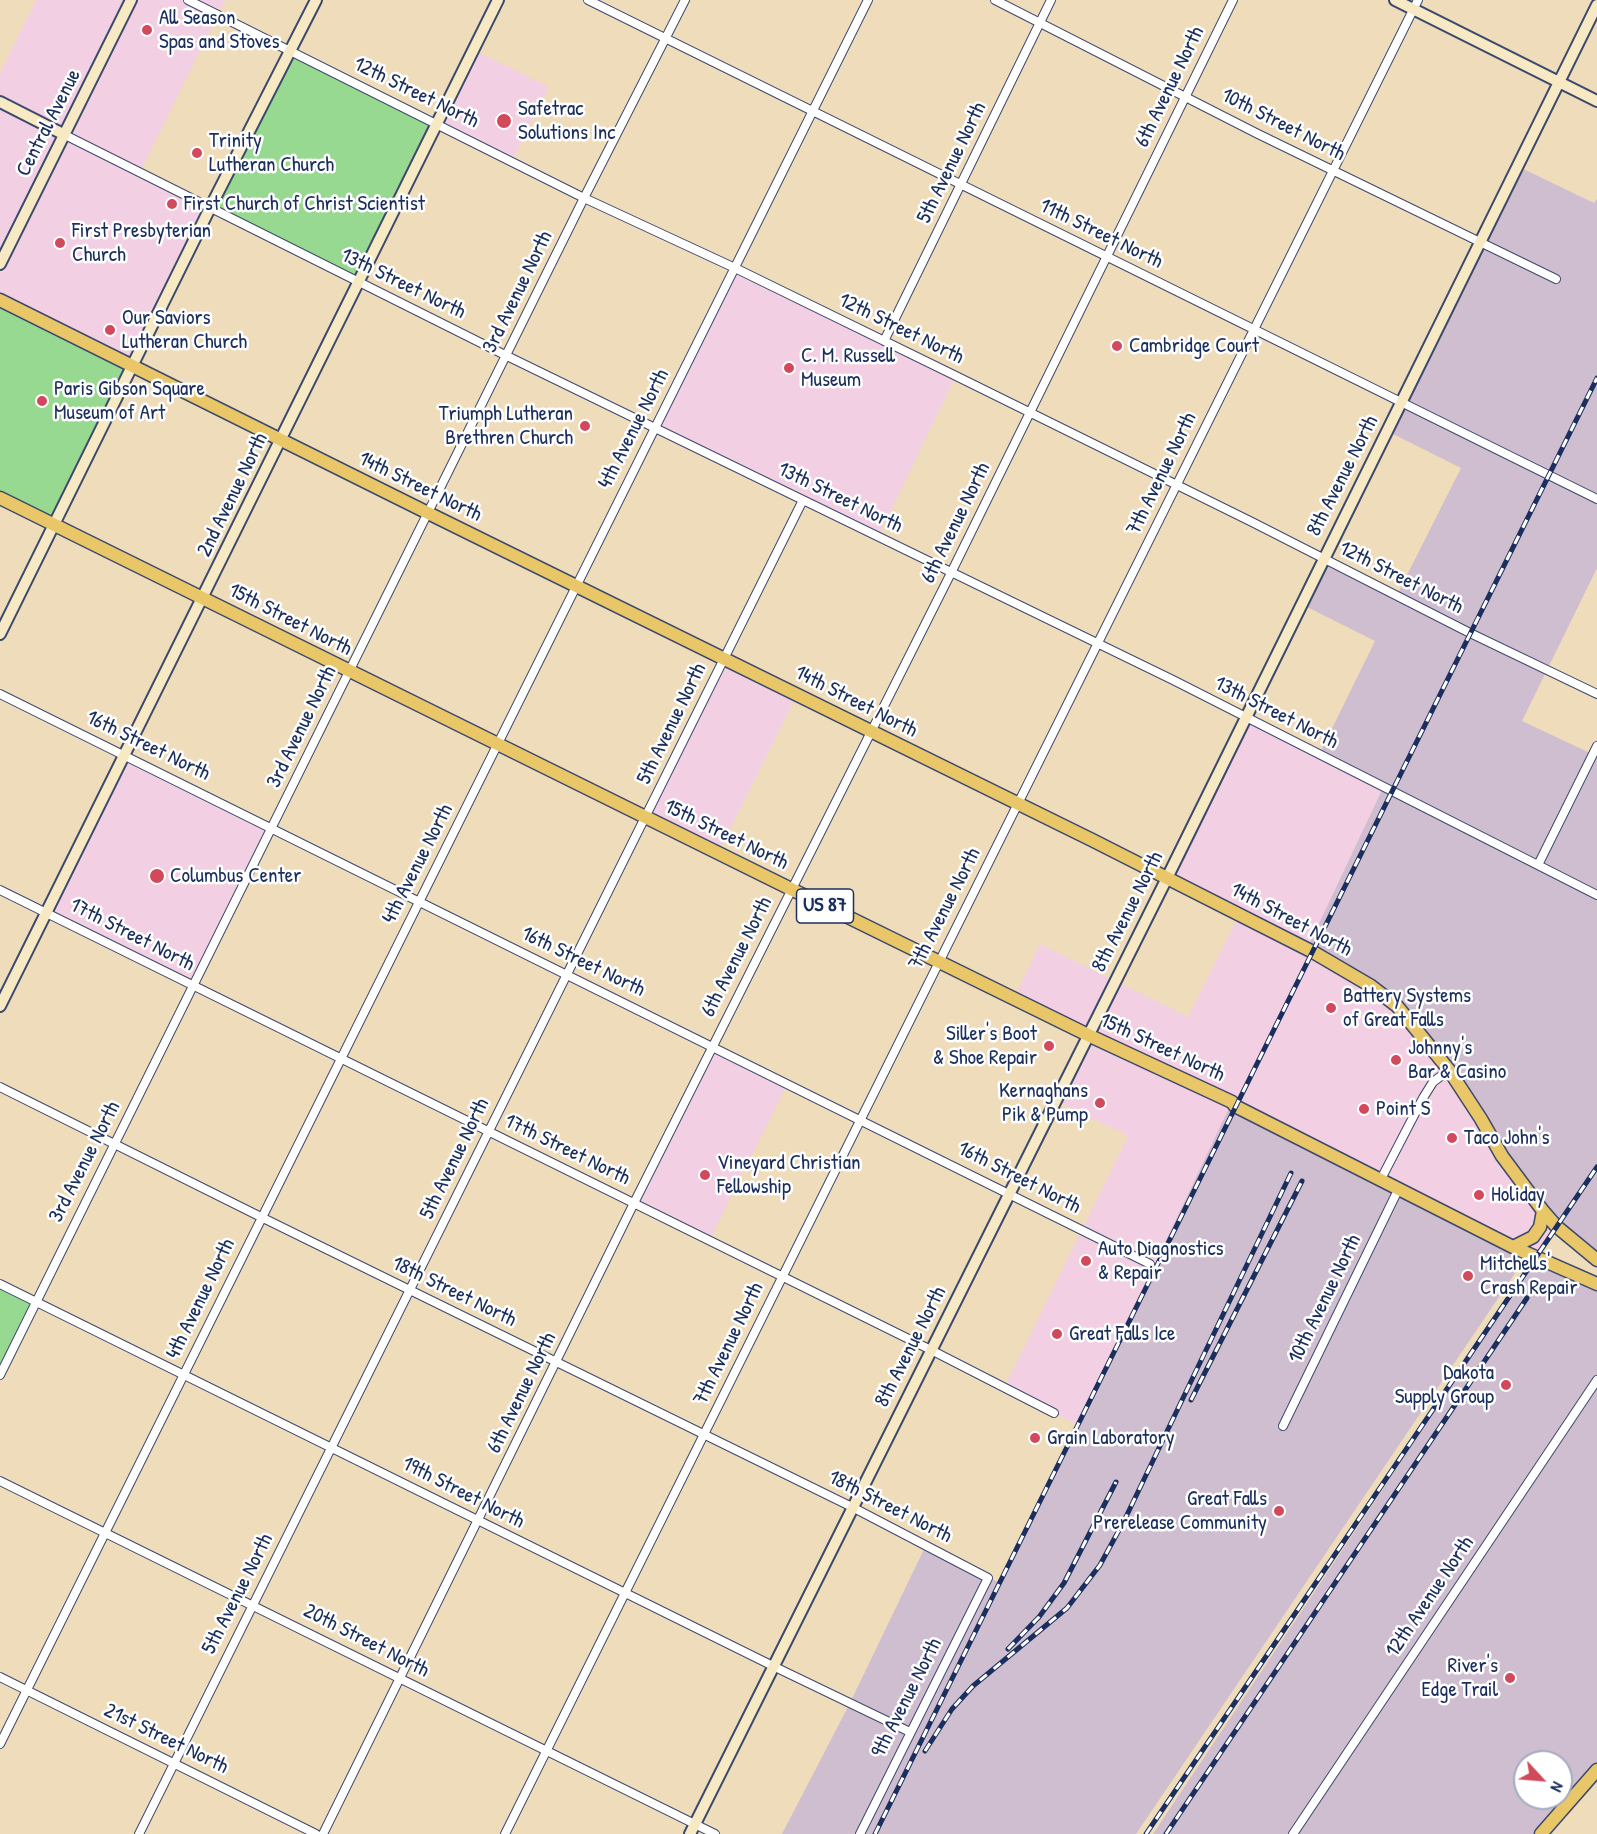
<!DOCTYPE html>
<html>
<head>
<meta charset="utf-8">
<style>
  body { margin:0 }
  #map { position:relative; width:1597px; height:1834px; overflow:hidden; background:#efdcbb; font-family:"Patrick Hand",sans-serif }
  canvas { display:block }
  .north { position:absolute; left:1513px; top:1750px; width:60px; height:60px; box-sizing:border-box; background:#fff; border:2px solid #a4acbf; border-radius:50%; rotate:116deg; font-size:16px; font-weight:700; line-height:24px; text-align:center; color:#1b2f5e }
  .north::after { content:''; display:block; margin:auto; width:21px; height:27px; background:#d1495b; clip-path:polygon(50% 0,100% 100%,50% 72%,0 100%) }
</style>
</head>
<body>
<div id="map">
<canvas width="1597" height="1834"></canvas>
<div class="north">N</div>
</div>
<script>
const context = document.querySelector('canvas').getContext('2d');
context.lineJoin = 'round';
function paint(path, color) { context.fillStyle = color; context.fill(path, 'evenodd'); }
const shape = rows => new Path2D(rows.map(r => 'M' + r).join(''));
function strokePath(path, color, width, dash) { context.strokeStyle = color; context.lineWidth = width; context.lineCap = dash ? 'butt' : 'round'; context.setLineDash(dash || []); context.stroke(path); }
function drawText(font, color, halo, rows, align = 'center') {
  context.font = font + ' "Patrick Hand",sans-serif'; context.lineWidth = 5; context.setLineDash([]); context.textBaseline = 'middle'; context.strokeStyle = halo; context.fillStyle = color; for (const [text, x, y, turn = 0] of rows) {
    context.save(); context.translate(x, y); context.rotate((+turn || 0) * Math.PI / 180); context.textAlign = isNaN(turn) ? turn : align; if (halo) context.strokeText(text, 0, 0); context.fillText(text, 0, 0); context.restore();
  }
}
const built = shape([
  [36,0,225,0,140,172,210,208,132,366,0,300,0,73],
  [474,50,549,87,512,161,437,123],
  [735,268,956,376,878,537,655,426],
  [724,658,797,695,718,854,645,817],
  [1246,717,1384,788,1397,1006,1556,1226,1537,1258,1235,1106,1078,1425,1004,1388,1128,1136,1055,1100,1087,1034,1014,998,1040,944,1188,1017,1239,915,1167,878],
  [126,755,272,828,193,986,47,913],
  [713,1046,788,1083,709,1241,634,1203]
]);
const industrial = shape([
  [1517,166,1594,203,1597,199,1597,568,1522,721,1592,754,1597,746,1597,1260,1556,1226,1397,1006,1307,949,1383,788,1319,755,1375,641,1301,604,1323,558,1397,595,1461,468,1387,431],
  [1232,1102,1528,1254,1136,1834,782,1834,850,1703,926,1545,1000,1583,1078,1425],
  [1537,1258,1597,1284,1597,1770,1540,1834,1153,1834],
  [1525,1762,1561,1762,1561,1798,1525,1798]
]);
const green = shape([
  [291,51,437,123,360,282,210,208],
  [0,300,132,366,55,524,0,497],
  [0,1284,35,1302,0,1375]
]);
const street = shape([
  [188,0,584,198,735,268,956,376,1252,522,1470,633,1597,694],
  [588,0,1597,499],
  [995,0,1258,134,1556,279],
  [65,135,507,356,1173,680,1597,895],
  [884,341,1051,0],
  [0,694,1150,1264],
  [1538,865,1597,746],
  [0,890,931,1350,1054,1413],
  [0,1087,261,1217,852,1507,988,1578,860,1834],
  [1381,1179,1423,1098,1433,1082,1449,1070],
  [0,1284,775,1667,910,1732],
  [0,1375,584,198,685,0],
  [1283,1426,1399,1188],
  [0,1481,715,1834],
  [0,1677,316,1834],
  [0,1744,868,0],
  [139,1834,803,500],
  [323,1834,634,1203,951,573,1233,0],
  [505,1834,1418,0],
  [1293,1834,1597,1380]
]);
const secondary = shape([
  [1395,0,1597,101],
  [0,102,65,135],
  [0,264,131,0],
  [0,634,210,208,316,0],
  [0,1006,498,0],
  [690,1834,1167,878,1597,5]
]);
const primary = shape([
  [0,300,428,513,1092,840,1313,952,1371,986,1397,1006,1449,1070,1481,1119,1502,1156,1543,1211,1556,1226,1597,1260],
  [0,498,791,889,1088,1035,1232,1102,1235,1106,1513,1247,1597,1284],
  [1513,1247,1533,1237,1540,1227,1543,1211],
  [1541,1834,1597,1770]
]);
const rail = shape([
  [1191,1400,1302,1181],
  [1008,1649,1039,1617,1064,1583,1116,1482],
  [925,1751,952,1709,973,1686,1067,1608,1100,1565,1124,1521,1291,1173],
  [875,1834,1597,378],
  [1146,1834,1597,1167],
  [1166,1834,1527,1298]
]);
const markers = [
  [147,30,6,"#d1495b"],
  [504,121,8,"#d1495b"],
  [197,153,6,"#d1495b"],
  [172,204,6,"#d1495b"],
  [60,243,6,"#d1495b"],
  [110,330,6,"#d1495b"],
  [1117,346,6,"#d1495b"],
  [789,368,6,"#d1495b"],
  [42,401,6,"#d1495b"],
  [585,426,6,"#d1495b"],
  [157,876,8,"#d1495b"],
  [1331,1008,6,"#d1495b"],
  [1049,1046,6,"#d1495b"],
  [1396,1060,6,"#d1495b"],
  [1100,1103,6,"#d1495b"],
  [1364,1109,6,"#d1495b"],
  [1452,1138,6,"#d1495b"],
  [705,1175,6,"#d1495b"],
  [1479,1195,6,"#d1495b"],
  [1086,1261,6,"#d1495b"],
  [1468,1276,6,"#d1495b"],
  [1057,1334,6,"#d1495b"],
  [1506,1385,6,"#d1495b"],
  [1035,1438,6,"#d1495b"],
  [1279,1511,6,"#d1495b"],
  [1510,1678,6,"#d1495b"]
];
const shields = [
  [825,906,57]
];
const shieldNames = [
  ["US 87",825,906]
];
const poiNames = [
  ["All Season",159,18],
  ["Spas and Stoves",159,42],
  ["Safetrac",518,109],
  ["Solutions Inc",518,133],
  ["Trinity",209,141],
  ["Lutheran Church",209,165],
  ["First Church of Christ Scientist",184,204],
  ["First Presbyterian",72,231],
  ["Church",72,255],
  ["Our Saviors",122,318],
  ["Lutheran Church",122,342],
  ["Cambridge Court",1129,346],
  ["C. M. Russell",801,356],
  ["Museum",801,380],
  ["Paris Gibson Square",54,389],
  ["Museum of Art",54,413],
  ["Triumph Lutheran",573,414,"right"],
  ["Brethren Church",573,438,"right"],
  ["Columbus Center",170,876],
  ["Battery Systems",1343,996],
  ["of Great Falls",1343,1020],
  ["Siller's Boot",1037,1034,"right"],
  ["& Shoe Repair",1037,1058,"right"],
  ["Johnny's",1408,1048],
  ["Bar & Casino",1408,1072],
  ["Kernaghans",1088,1091,"right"],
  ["Pik & Pump",1088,1115,"right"],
  ["Point S",1376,1109],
  ["Taco John's",1464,1138],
  ["Vineyard Christian",717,1163],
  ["Fellowship",717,1187],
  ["Holiday",1491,1195],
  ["Auto Diagnostics",1098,1249],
  ["& Repair",1098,1273],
  ["Mitchells'",1480,1264],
  ["Crash Repair",1480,1288],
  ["Great Falls Ice",1069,1334],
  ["Dakota",1494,1373,"right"],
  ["Supply Group",1494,1397,"right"],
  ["Grain Laboratory",1047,1438],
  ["Great Falls",1267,1499,"right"],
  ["Prerelease Community",1267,1523,"right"],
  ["River's",1498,1666,"right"],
  ["Edge Trail",1498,1690,"right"]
];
const streetNames = [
  ["6th Avenue North",1170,87,-64],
  ["12th Street North",416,93,26],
  ["Central Avenue",49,123,-63],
  ["10th Street North",1283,125,27],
  ["5th Avenue North",952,163,-64],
  ["11th Street North",1101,234,26],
  ["13th Street North",403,284,26],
  ["3rd Avenue North",518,292,-64],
  ["12th Street North",901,329,26],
  ["4th Avenue North",634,429,-63],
  ["7th Avenue North",1162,474,-64],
  ["8th Avenue North",1343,476,-63],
  ["14th Street North",420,487,26],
  ["2nd Avenue North",233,495,-64],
  ["13th Street North",840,498,26],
  ["6th Avenue North",956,523,-64],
  ["12th Street North",1401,578,27],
  ["15th Street North",290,620,27],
  ["14th Street North",856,702,27],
  ["13th Street North",1276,713,27],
  ["5th Avenue North",672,724,-64],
  ["3rd Avenue North",302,727,-64],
  ["16th Street North",148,746,26],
  ["15th Street North",726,835,26],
  ["4th Avenue North",418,864,-63],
  ["7th Avenue North",945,909,-63],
  ["8th Avenue North",1128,912,-63],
  ["14th Street North",1291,920,28],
  ["17th Street North",132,935,27],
  ["6th Avenue North",737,957,-63],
  ["16th Street North",583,962,26],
  ["15th Street North",1162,1048,25],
  ["17th Street North",567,1150,26],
  ["5th Avenue North",455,1159,-64],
  ["3rd Avenue North",85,1162,-63],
  ["16th Street North",1019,1178,27],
  ["18th Street North",454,1292,26],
  ["4th Avenue North",201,1299,-64],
  ["10th Avenue North",1325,1299,-64],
  ["7th Avenue North",729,1344,-64],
  ["8th Avenue North",911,1347,-63],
  ["6th Avenue North",522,1393,-64],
  ["19th Street North",463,1493,27],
  ["18th Street North",890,1507,27],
  ["5th Avenue North",238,1594,-63],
  ["12th Avenue North",1430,1597,-56],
  ["20th Street North",366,1641,27],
  ["9th Avenue North",907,1698,-63],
  ["21st Street North",166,1739,26]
];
paint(built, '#f2cfe2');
paint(industrial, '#cfbdd0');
paint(green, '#97d990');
strokePath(street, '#3b496c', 10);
strokePath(secondary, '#3b496c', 14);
strokePath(primary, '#3b496c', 15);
strokePath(street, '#fff', 8);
strokePath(secondary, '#f6e9c3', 10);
strokePath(primary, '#e9c769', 12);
strokePath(rail, '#1b2f5e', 5);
strokePath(rail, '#fff', 3, [9]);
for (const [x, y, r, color] of markers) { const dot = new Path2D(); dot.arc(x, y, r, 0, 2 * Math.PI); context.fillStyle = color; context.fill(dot); strokePath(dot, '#fff', 2); }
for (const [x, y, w] of shields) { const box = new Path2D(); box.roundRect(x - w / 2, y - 17, w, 34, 4.5); context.fillStyle = '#fff'; context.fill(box); strokePath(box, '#1b2f5e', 1.5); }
drawText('bold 20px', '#1b2f5e', null, shieldNames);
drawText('21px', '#1b2f5e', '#fff', poiNames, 'left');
drawText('21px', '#1b2f5e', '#fff', streetNames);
</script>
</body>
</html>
